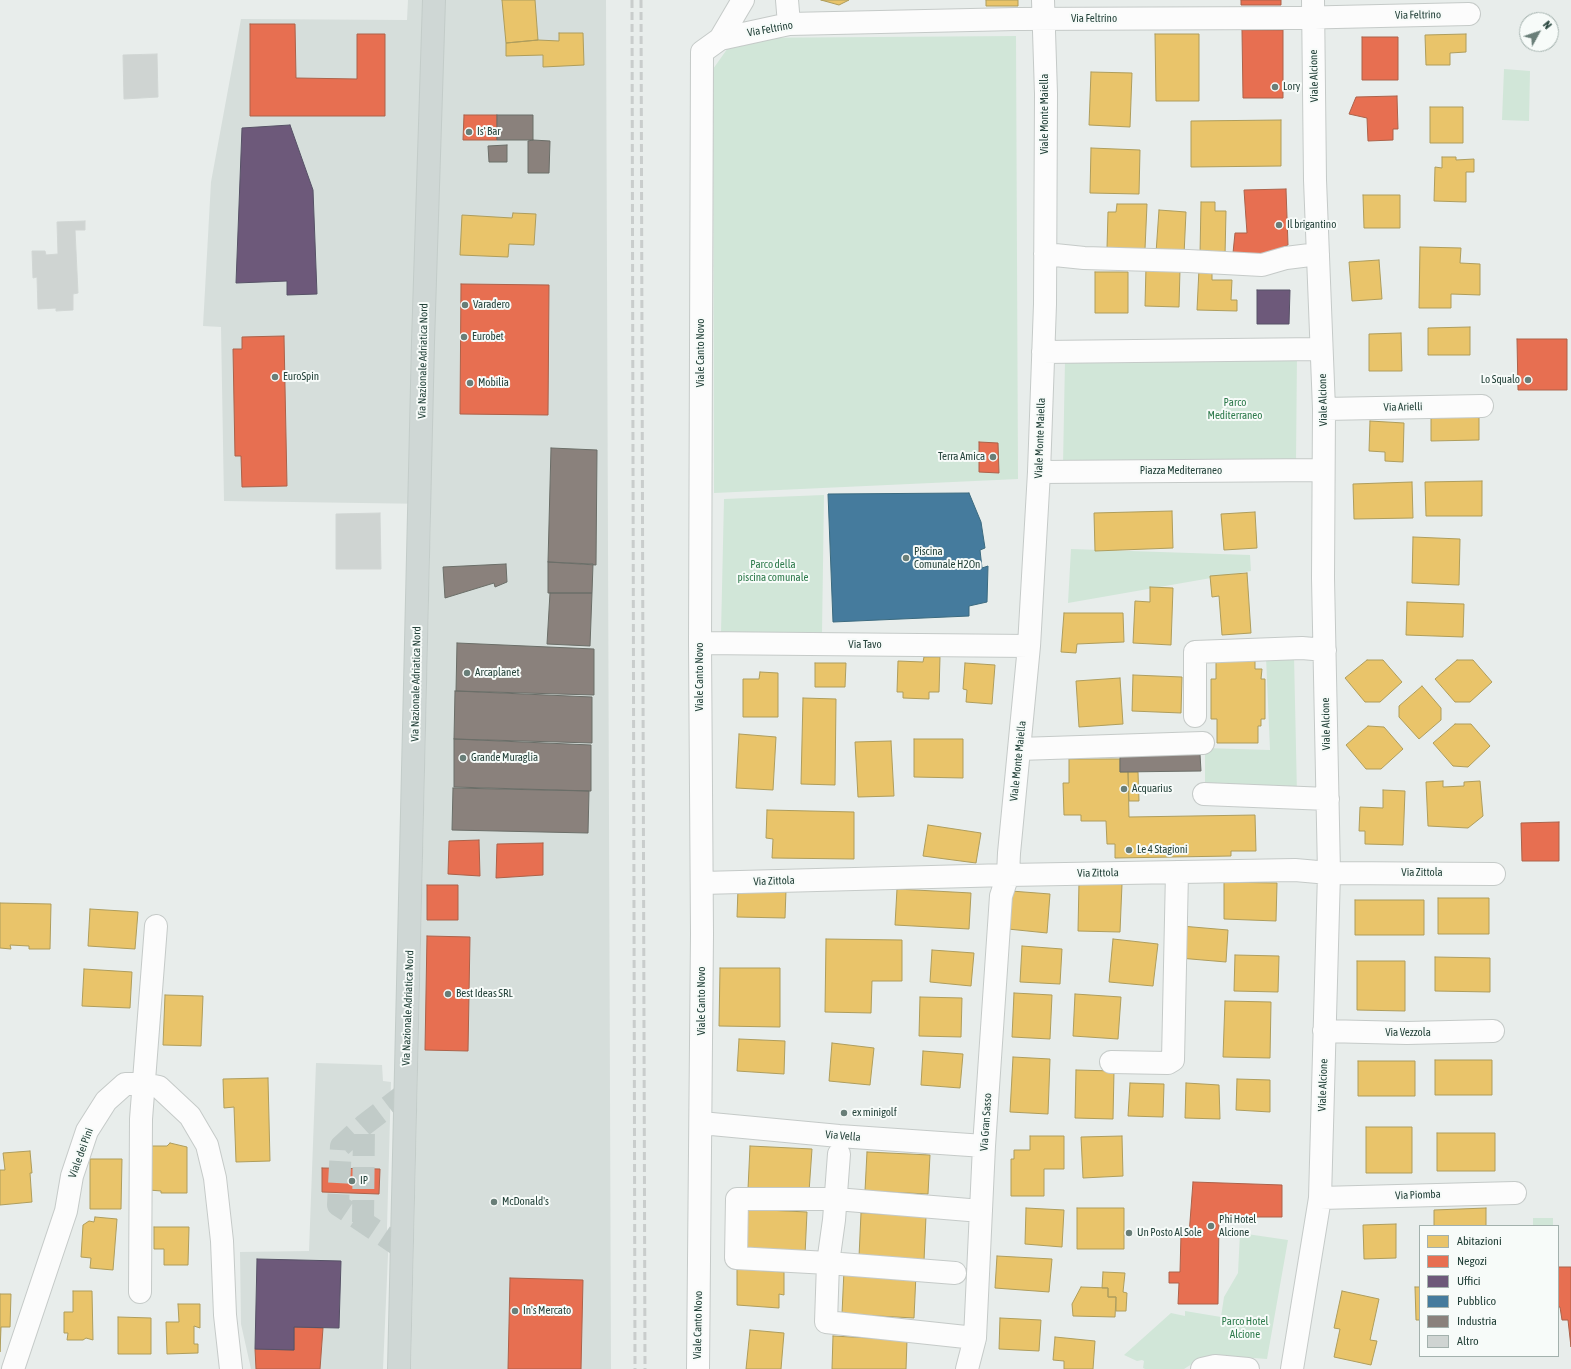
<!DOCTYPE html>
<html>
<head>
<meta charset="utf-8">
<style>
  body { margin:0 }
  #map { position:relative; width:1571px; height:1369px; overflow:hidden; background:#e8edeb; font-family:"Asap Condensed",sans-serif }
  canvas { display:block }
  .legend { position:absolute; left:1419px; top:1225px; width:140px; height:132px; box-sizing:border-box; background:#f7fbf9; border:1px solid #a3b1ad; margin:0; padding:5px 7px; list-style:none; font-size:12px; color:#24423a }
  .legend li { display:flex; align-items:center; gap:8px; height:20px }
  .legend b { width:20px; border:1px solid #a3b1ad }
  .north { position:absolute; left:1519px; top:12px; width:40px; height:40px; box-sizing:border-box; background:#f7fbf9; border:1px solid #a3b1ad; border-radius:50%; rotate:50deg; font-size:11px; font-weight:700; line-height:16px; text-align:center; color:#24423a }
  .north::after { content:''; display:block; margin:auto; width:14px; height:18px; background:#697e78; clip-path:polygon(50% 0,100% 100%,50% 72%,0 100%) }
</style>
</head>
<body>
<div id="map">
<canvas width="1571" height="1369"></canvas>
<ul class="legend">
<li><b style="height:11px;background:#e9c46a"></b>Abitazioni</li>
<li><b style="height:11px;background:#e76f51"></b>Negozi</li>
<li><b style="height:11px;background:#6d597a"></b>Uffici</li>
<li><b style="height:11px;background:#457b9d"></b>Pubblico</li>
<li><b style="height:11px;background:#8a817c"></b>Industria</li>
<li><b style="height:11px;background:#cfd4d2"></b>Altro</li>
</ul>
<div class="north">N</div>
</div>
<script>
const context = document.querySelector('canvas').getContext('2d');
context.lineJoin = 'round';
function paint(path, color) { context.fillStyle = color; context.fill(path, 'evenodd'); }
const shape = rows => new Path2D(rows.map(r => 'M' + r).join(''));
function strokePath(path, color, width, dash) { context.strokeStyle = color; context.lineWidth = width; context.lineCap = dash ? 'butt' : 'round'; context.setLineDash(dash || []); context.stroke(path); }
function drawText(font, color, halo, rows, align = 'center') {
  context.font = font + ' "Asap Condensed",sans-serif'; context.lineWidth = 4; context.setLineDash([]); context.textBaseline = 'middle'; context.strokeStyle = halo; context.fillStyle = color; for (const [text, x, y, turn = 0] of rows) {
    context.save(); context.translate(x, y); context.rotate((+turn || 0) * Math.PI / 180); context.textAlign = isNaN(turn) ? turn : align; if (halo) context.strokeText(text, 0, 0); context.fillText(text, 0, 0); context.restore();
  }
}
const built = shape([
  [408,0,606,0,611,1369,411,1369,431,504,224,501,221,327,203,326,211,182,241,19,407,20],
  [316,1063,382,1065,383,1081,391,1082,387,1227,388,1255,383,1369,251,1369,241,1324,240,1252,309,1251]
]);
const green = shape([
  [1016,36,1018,479,714,493,713,69,735,38],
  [1504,69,1530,71,1529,121,1502,120],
  [1297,354,1296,462,1063,465,1065,360],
  [824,495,822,633,721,633,724,499],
  [1071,549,1250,555,1251,571,1068,603],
  [1294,655,1297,795,1205,785,1205,748,1270,750,1266,657],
  [1533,1218,1553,1218,1553,1226,1533,1226],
  [1240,1233,1288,1240,1267,1359,1213,1355,1198,1360,1184,1369,1145,1369,1143,1368,1144,1361,1142,1360,1137,1361,1124,1355,1171,1313,1185,1316,1185,1311,1221,1317,1224,1297,1238,1273]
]);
const homes = shape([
  [502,0,535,0,538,40,506,43,502,0],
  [821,0,849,0,839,5,821,0],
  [986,0,1018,0,1018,6,986,6,986,0],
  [559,33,583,33,584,65,543,67,543,55,506,56,506,43,538,40,559,41,559,33],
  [1155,34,1199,34,1199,101,1156,101,1155,34],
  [1466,34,1466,52,1450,53,1450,65,1426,65,1425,35,1466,34],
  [1091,72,1132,73,1130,127,1089,125,1091,72],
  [1430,107,1463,107,1463,143,1430,143,1430,107],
  [1281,120,1281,166,1191,167,1191,121,1281,120],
  [1091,148,1140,150,1139,194,1090,193,1091,148],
  [1442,157,1456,157,1456,160,1474,159,1474,172,1466,172,1466,202,1434,201,1435,167,1442,168,1442,157],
  [1363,195,1400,195,1400,228,1364,228,1363,195],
  [1201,202,1215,202,1215,211,1226,211,1225,256,1200,255,1201,202],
  [1117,204,1147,204,1145,249,1107,248,1108,212,1116,212,1117,204],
  [1159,210,1186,212,1184,255,1156,253,1159,210],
  [513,213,536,214,534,245,509,244,508,257,460,255,462,215,512,218,513,213],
  [1420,247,1461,248,1460,263,1480,264,1480,295,1451,294,1451,308,1419,308,1420,247],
  [1379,260,1382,299,1352,301,1349,262,1379,260],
  [1146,267,1180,269,1179,307,1145,306,1146,267],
  [1199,269,1212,270,1212,280,1232,280,1231,300,1237,300,1237,311,1197,310,1199,269],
  [1095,272,1128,272,1128,313,1095,313,1095,272],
  [1470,327,1470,355,1428,355,1428,328,1470,327],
  [1401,333,1402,371,1369,371,1369,334,1401,333],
  [1431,415,1479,415,1479,440,1431,441,1431,415],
  [1370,421,1404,423,1403,462,1385,461,1385,452,1369,451,1370,421],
  [1482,481,1482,516,1426,516,1425,482,1482,481],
  [1412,482,1413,518,1354,519,1353,484,1412,482],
  [1172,511,1173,548,1095,551,1094,513,1172,511],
  [1255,512,1257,548,1224,550,1221,514,1255,512],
  [1413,537,1460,539,1459,585,1412,583,1413,537],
  [1247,573,1251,633,1222,635,1219,596,1212,597,1210,576,1247,573],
  [1150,587,1173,588,1171,645,1133,643,1135,601,1150,602,1150,587],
  [1407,602,1464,604,1463,637,1406,635,1407,602],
  [1064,613,1123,613,1124,642,1077,644,1076,653,1061,652,1064,613],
  [1216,655,1255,656,1255,669,1262,669,1261,679,1265,679,1265,719,1261,719,1261,726,1258,726,1258,743,1217,743,1217,719,1211,719,1211,679,1216,679,1216,655],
  [924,657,940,657,939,692,929,692,929,699,903,698,903,692,897,692,898,661,923,662,924,657],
  [1367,660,1383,660,1402,682,1380,702,1365,702,1345,678,1367,660],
  [1457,660,1473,660,1492,682,1470,702,1455,702,1435,679,1457,660],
  [815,663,846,663,845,687,815,687,815,663],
  [965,663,995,665,992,704,966,702,967,690,963,689,965,663],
  [760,672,778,673,778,717,743,717,743,679,759,679,760,672],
  [1133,675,1182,677,1181,713,1132,711,1133,675],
  [1120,678,1123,724,1079,727,1076,681,1120,678],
  [1422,686,1441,708,1441,720,1419,739,1399,717,1399,706,1422,686],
  [803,698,836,699,835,785,801,784,803,698],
  [1455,724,1471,724,1490,746,1468,767,1453,766,1433,743,1455,724],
  [1368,726,1384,727,1403,749,1381,769,1366,769,1346,745,1368,726],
  [739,734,776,737,773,790,736,788,739,734],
  [914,739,963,739,963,778,914,777,914,739],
  [891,741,894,796,858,797,855,742,891,741],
  [1069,759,1120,759,1120,772,1128,772,1129,817,1255,815,1256,851,1231,851,1231,856,1115,858,1115,844,1107,844,1106,821,1081,821,1081,815,1064,815,1063,783,1069,783,1069,759],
  [1128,772,1138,772,1139,801,1129,801,1128,772],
  [1443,781,1443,787,1464,786,1464,782,1480,781,1483,816,1468,828,1428,826,1426,782,1443,781],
  [1383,790,1405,791,1403,845,1365,844,1365,831,1359,831,1360,807,1383,808,1383,790],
  [767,810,854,812,854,859,772,858,773,839,766,838,767,810],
  [928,825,981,833,976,863,923,856,928,825],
  [1079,882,1122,884,1120,932,1078,931,1079,882],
  [1224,882,1277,883,1276,921,1224,919,1224,882],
  [738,889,786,890,785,918,737,917,738,889],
  [897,889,971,893,969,929,895,925,897,889],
  [1011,891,1050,894,1047,933,1008,929,1011,891],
  [1438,898,1489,898,1489,934,1438,934,1438,898],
  [1355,900,1424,900,1424,935,1355,935,1355,900],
  [0,903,51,904,50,949,29,949,29,946,10,945,11,949,0,948,0,903],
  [90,909,138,912,135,949,88,946,90,909],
  [1181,926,1228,930,1226,962,1179,958,1181,926],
  [826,939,902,940,902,981,872,981,871,1013,825,1012,826,939],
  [1113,939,1158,944,1153,986,1109,982,1113,939],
  [1022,946,1062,949,1060,984,1020,982,1022,946],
  [932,950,974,953,971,986,930,982,932,950],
  [1235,955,1279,956,1278,992,1234,991,1235,955],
  [1435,957,1490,958,1490,992,1435,991,1435,957],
  [1357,961,1405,961,1405,1011,1357,1010,1357,961],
  [720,968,780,968,780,1027,719,1026,720,968],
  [84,969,132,972,130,1008,82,1006,84,969],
  [1014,993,1052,995,1050,1039,1012,1037,1014,993],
  [1075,994,1121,997,1118,1039,1073,1036,1075,994],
  [165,995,203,996,201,1046,163,1045,165,995],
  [920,997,962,998,961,1037,919,1036,920,997],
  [1225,1001,1271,1002,1270,1058,1223,1057,1225,1001],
  [739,1039,785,1041,784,1074,737,1071,739,1039],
  [832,1043,874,1048,870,1085,829,1081,832,1043],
  [923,1051,963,1054,960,1088,921,1085,923,1051],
  [1013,1057,1050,1059,1048,1114,1010,1112,1013,1057],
  [1435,1060,1492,1060,1492,1095,1435,1095,1435,1060],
  [1358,1061,1415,1061,1415,1096,1358,1096,1358,1061],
  [1076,1070,1114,1071,1113,1119,1075,1118,1076,1070],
  [268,1078,270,1161,236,1162,234,1107,224,1108,223,1079,268,1078],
  [1237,1079,1270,1080,1270,1112,1236,1110,1237,1079],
  [1130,1083,1164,1084,1163,1117,1128,1116,1130,1083],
  [1186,1083,1219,1085,1220,1119,1185,1118,1186,1083],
  [1366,1127,1412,1127,1412,1173,1366,1173,1366,1127],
  [1437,1133,1495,1133,1495,1171,1437,1171,1437,1133],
  [1030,1136,1064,1136,1064,1169,1044,1169,1044,1196,1011,1196,1011,1159,1014,1159,1014,1150,1030,1150,1030,1136],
  [1122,1136,1123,1176,1083,1178,1081,1137,1122,1136],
  [170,1143,187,1147,187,1193,161,1193,161,1191,149,1190,149,1146,167,1146,170,1143],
  [750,1146,812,1149,809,1192,748,1189,750,1146],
  [30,1151,32,1173,30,1173,32,1202,0,1205,0,1170,5,1170,3,1153,30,1151],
  [867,1152,930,1155,928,1194,865,1191,867,1152],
  [90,1159,122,1159,121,1209,90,1209,90,1159],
  [1026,1208,1064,1210,1062,1247,1025,1244,1026,1208],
  [1077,1208,1124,1208,1124,1249,1077,1249,1077,1208],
  [1486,1208,1486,1226,1434,1226,1434,1210,1486,1208],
  [746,1209,807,1212,805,1255,744,1252,746,1209],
  [861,1213,926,1216,924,1261,859,1257,861,1213],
  [95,1217,117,1219,113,1270,90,1268,91,1258,81,1257,83,1225,89,1221,94,1222,95,1217],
  [1396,1224,1396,1258,1364,1259,1363,1225,1396,1224],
  [154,1227,189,1227,188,1265,164,1265,164,1249,154,1249,154,1227],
  [997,1256,1052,1259,1049,1292,995,1288,997,1256],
  [737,1269,784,1272,784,1295,779,1294,779,1308,737,1305,737,1269],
  [844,1270,916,1274,914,1318,842,1314,844,1270],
  [1103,1272,1125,1273,1123,1292,1127,1293,1126,1311,1116,1311,1116,1297,1108,1297,1108,1288,1102,1288,1103,1272],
  [1081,1287,1108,1288,1108,1297,1116,1297,1115,1317,1073,1316,1072,1304,1081,1287],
  [1415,1287,1420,1287,1420,1320,1416,1320,1415,1287],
  [73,1291,92,1291,93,1340,86,1338,83,1340,67,1340,68,1333,64,1333,64,1312,73,1312,73,1291],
  [1342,1291,1379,1299,1370,1340,1377,1341,1371,1365,1334,1357,1340,1329,1334,1328,1342,1291],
  [0,1294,11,1294,10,1327,1,1327,0,1352,0,1294],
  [178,1304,200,1304,200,1328,194,1326,194,1344,198,1344,198,1353,167,1354,166,1322,179,1322,178,1304],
  [118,1317,151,1318,151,1354,118,1354,118,1317],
  [1000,1318,1041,1320,1039,1351,999,1349,1000,1318],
  [750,1330,784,1333,781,1369,746,1369,750,1330],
  [833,1336,907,1340,906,1369,832,1369,833,1336],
  [1055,1337,1095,1341,1093,1369,1064,1369,1064,1361,1053,1360,1055,1337]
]);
const shops = shape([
  [1241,0,1281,0,1281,5,1241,5,1241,0],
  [250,24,295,24,296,78,357,79,357,34,385,34,385,116,250,116,250,24],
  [1242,30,1283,30,1283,98,1243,98,1242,30],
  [1362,37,1398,37,1398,80,1362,80,1362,37],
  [1397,96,1398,129,1393,129,1393,140,1368,141,1367,118,1349,114,1356,97,1397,96],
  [464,115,497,115,497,140,463,140,464,115],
  [1286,189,1288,245,1260,256,1233,253,1235,233,1247,233,1244,190,1286,189],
  [461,284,549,285,548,415,460,414,461,284],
  [284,336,287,486,242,487,241,456,235,456,233,349,242,349,242,337,284,336],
  [1517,339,1567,339,1567,390,1518,390,1517,339],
  [979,442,998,443,999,473,979,472,979,442],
  [1559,822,1559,861,1522,861,1521,823,1559,822],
  [479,840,480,876,448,874,449,841,479,840],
  [543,843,543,875,496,878,497,844,543,843],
  [427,885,458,885,458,920,427,920,427,885],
  [427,936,470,937,468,1051,425,1050,427,936],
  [322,1168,380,1169,379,1194,322,1192,322,1168],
  [1193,1182,1282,1185,1282,1217,1219,1217,1218,1304,1178,1304,1179,1283,1169,1283,1169,1272,1180,1272,1181,1234,1189,1235,1193,1182],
  [1558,1267,1571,1267,1571,1347,1568,1320,1562,1320,1560,1307,1558,1307,1558,1267],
  [510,1278,583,1280,581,1369,508,1369,510,1278],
  [294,1327,323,1328,320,1369,256,1369,255,1349,294,1350,294,1327]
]);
const offices = shape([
  [290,125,313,190,317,294,287,295,287,281,236,283,242,128,290,125],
  [1257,290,1290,290,1289,324,1257,324,1257,290],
  [257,1259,341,1261,339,1328,294,1327,294,1350,255,1349,257,1259]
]);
const public = shape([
  [969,493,981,522,985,548,980,550,982,568,988,566,987,602,969,606,969,616,833,622,828,494,969,493]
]);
const industry = shape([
  [497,115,533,115,533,140,497,140,497,115],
  [533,140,550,141,549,173,528,173,528,141,533,140],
  [507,145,507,162,489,162,488,146,507,145],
  [551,448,597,450,596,565,548,562,551,448],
  [548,562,593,564,592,593,548,593,548,562],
  [506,564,507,582,495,587,494,583,445,598,443,567,506,564],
  [550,593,592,593,590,646,547,644,550,593],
  [457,643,594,649,594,695,456,691,457,643],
  [455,691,592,697,592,743,454,739,455,691],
  [454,739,591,745,591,791,454,787,454,739],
  [1200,754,1201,771,1120,772,1120,755,1200,754],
  [453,788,589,791,588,833,452,830,453,788]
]);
const building = shape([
  [157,54,158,97,124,99,123,55,157,54],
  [85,221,85,230,75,230,78,293,73,294,73,310,56,311,56,308,38,309,37,277,33,278,32,251,45,251,46,255,58,254,57,222,85,221],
  [380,513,381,569,336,569,336,514,380,513]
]);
const minorTunnel = shape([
  [363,1222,364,1125],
  [402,1248,338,1205,341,1146,364,1125,406,1093]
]);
const minor = shape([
  [787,0,789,24],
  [720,39,789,24,1016,19,1292,18,1469,14],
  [1045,254,1084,258,1188,261,1262,265,1286,258,1318,254],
  [1043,352,1321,349],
  [1324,409,1482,406],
  [1039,472,1323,470],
  [700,643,1029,646],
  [1195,716,1195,652,1302,648,1325,650],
  [1019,749,1203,743],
  [1204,794,1328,799],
  [702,883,1008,875,1295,870,1329,873,1494,874],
  [1324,1031,1407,1033,1493,1031],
  [1111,1062,1168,1063,1173,1060,1177,872],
  [701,1123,839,1136,984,1146],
  [839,1154,834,1220,828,1263,826,1322,975,1338],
  [1320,1198,1515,1193],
  [955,1273,828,1263,736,1258,737,1199,836,1199,981,1211],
  [140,1292,141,1119,156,926],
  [13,1369,66,1211,72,1176,87,1131,106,1101,125,1084,144,1084,159,1087,190,1116,207,1145,215,1178,222,1241,225,1315,231,1369],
  [698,1369,702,934,700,643,702,52,720,39,743,0],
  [967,1369,975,1338,984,1146,1001,896,1008,875,1009,853,1029,646,1039,472,1045,304,1046,94,1043,0],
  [1202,1369,1215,1366,1248,1369],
  [1292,1369,1320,1198,1329,873,1323,578,1324,409,1315,180,1313,0]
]);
const major = shape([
  [399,1369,423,342,434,0]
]);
const rail = shape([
  [632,0,635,1369],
  [641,0,645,1369]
]);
const markers = [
  [1275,87,4,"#697e78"],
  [469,132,4,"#697e78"],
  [1279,225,4,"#697e78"],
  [465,305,4,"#697e78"],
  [464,337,4,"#697e78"],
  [275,377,4,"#697e78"],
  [1528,380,4,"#697e78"],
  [470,383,4,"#697e78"],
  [993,457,4,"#697e78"],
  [906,558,4,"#697e78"],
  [467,673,4,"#697e78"],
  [463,758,4,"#697e78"],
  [1124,789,4,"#697e78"],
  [1129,850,4,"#697e78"],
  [448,994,4,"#697e78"],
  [844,1113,4,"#697e78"],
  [352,1181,4,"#697e78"],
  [494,1202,4,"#697e78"],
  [1211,1226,4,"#697e78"],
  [1129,1233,4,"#697e78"],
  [515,1311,4,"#697e78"]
];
const streetNames = [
  ["Via Feltrino",1418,15,-1],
  ["Via Feltrino",1094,19],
  ["Via Feltrino",770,29,-10],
  ["Viale Alcione",1314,76,-91],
  ["Viale Monte Maiella",1045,114,-90],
  ["Viale Canto Novo",701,353,-90],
  ["Via Nazionale Adriatica Nord",423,361,-89],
  ["Viale Alcione",1323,400,-91],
  ["Via Arielli",1403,407,-1],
  ["Viale Monte Maiella",1040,438,-88],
  ["Piazza Mediterraneo",1181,471],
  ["Via Tavo",865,645],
  ["Viale Canto Novo",700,677,-90],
  ["Via Nazionale Adriatica Nord",416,684,-89],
  ["Viale Alcione",1326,724,-91],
  ["Viale Monte Maiella",1018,761,-84],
  ["Via Zittola",1098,873,-1],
  ["Via Zittola",1422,873],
  ["Via Zittola",774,881,-2],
  ["Viale Canto Novo",702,1001,-90],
  ["Via Nazionale Adriatica Nord",408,1008,-88],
  ["Via Vezzola",1408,1033],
  ["Viale Alcione",1323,1085,-88],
  ["Via Gran Sasso",986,1122,-86],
  ["Via Vella",843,1136,5],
  ["Viale dei Pini",81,1153,-70],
  ["Via Piomba",1418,1195,-2],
  ["Viale Canto Novo",698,1325,-89]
];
const poiNames = [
  ["Lory",1283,87],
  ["Is' Bar",477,132],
  ["Il brigantino",1287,225],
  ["Varadero",473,305],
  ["Eurobet",472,337],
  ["EuroSpin",283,377],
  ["Lo Squalo",1520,380,"right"],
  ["Mobilia",478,383],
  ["Terra Amica",985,457,"right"],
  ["Piscina",914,552],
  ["Comunale H2On",914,565],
  ["Arcaplanet",475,673],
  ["Grande Muraglia",471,758],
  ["Acquarius",1132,789],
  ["Le 4 Stagioni",1137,850],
  ["Best Ideas SRL",456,994],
  ["ex minigolf",852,1113],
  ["IP",360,1181],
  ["McDonald's",502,1202],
  ["Phi Hotel",1219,1220],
  ["Alcione",1219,1233],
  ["Un Posto Al Sole",1137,1233],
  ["In's Mercato",523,1311]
];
const parkNames = [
  ["Parco",1235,403],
  ["Mediterraneo",1235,416],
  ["Parco della",773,565],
  ["piscina comunale",773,578],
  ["Parco Hotel",1245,1322],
  ["Alcione",1245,1335]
];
paint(built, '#d6dedb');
paint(green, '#d1e6d8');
paint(homes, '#e9c46a');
strokePath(homes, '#ae9d5c', 1);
paint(shops, '#e76f51');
strokePath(shops, '#ac624a', 1);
paint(offices, '#6d597a');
strokePath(offices, '#575267', 1);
paint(public, '#457b9d');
strokePath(public, '#3b6a7f', 1);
paint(industry, '#8a817c');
strokePath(industry, '#6b6e68', 1);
paint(building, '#cfd4d2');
strokePath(building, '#d1d6d4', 1);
strokePath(minorTunnel, '#c1cbc8', 22, [22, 11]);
strokePath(minor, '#c5cac8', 24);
strokePath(major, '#c3ccc9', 24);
strokePath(minor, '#fcfcfc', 22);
strokePath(major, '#cfd7d5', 22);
strokePath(rail, '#c9cdcc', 3, [8, 4]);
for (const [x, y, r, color] of markers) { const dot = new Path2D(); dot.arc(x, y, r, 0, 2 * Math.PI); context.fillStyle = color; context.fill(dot); strokePath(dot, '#f7fbf9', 1.5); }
drawText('11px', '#24423a', '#f7fbf9', streetNames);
drawText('11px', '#24423a', '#f7fbf9', poiNames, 'left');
drawText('11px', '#2d7a4b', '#f7fbf9', parkNames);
</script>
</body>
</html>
